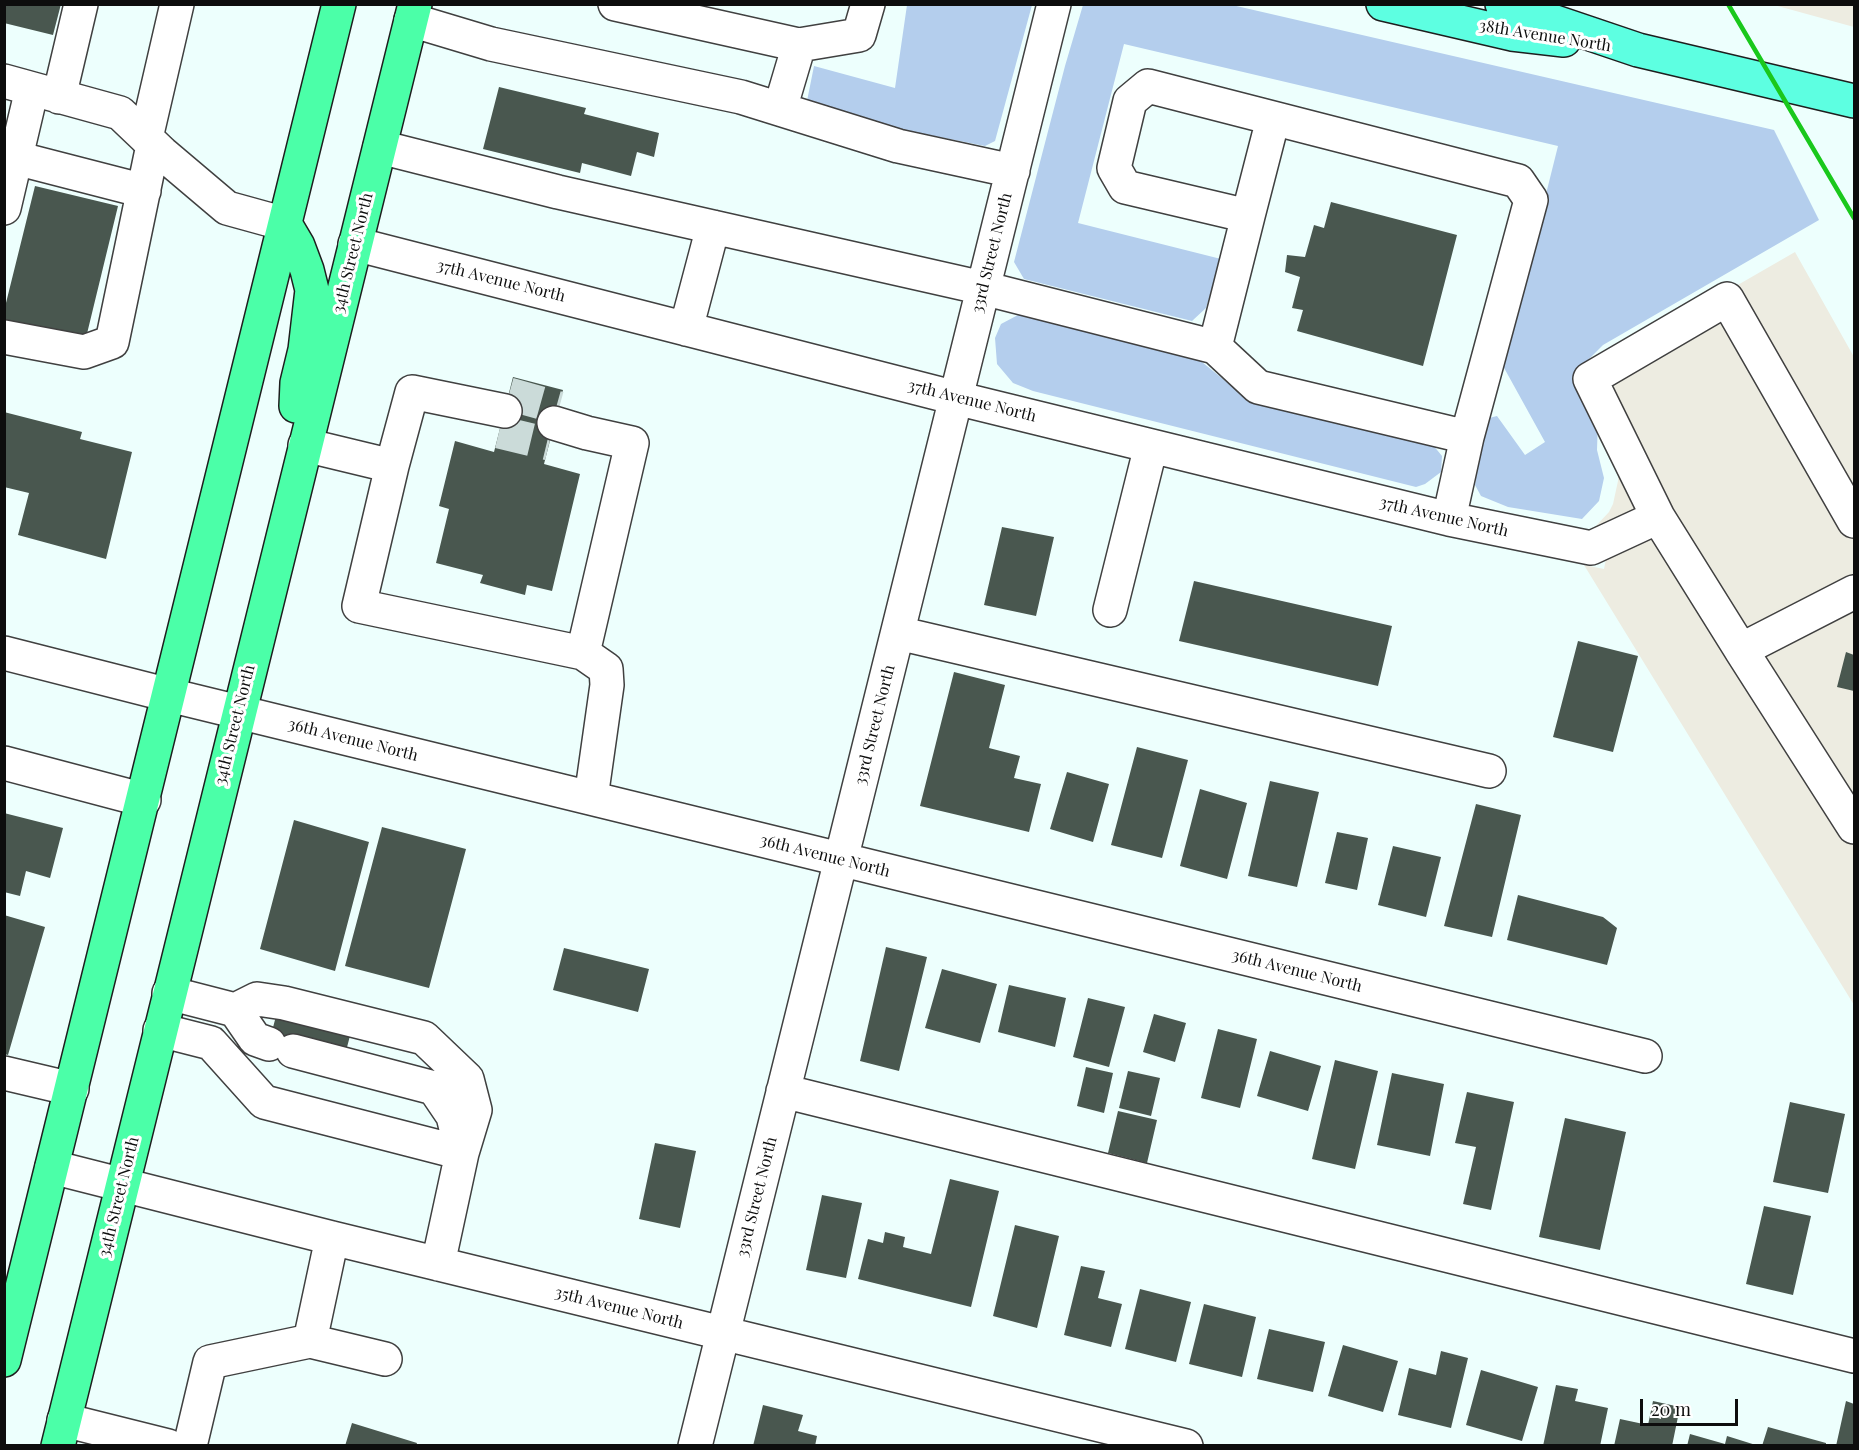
<!DOCTYPE html>
<html>
<head>
<meta charset="utf-8">
<style>
  body { margin:0 }
  #map { position:relative; width:1859px; height:1450px; overflow:hidden; background:#edfffd; font-family:"Playfair Display",serif }
  canvas { display:block }
  .frame { position:absolute; inset:0; border:6px solid #0d0d0d; pointer-events:none }
  .scale { position:absolute; left:1640px; top:1399px; width:98px; height:27px; box-sizing:border-box; border:3px solid #0d0d0d; border-top:0; padding-left:8px; font-size:18px; line-height:21px; white-space:nowrap; color:#0d0d0d; -webkit-text-stroke:4px #fff; paint-order:stroke }
</style>
</head>
<body>
<div id="map">
<canvas width="1859" height="1450"></canvas>
<div class="frame"></div>
<div class="scale">20 m</div>
</div>
<script>
const context = document.querySelector('canvas').getContext('2d');
context.lineJoin = 'round';
function paint(path, color) { context.fillStyle = color; context.fill(path, 'evenodd'); }
const shape = rows => new Path2D(rows.map(r => 'M' + r).join(''));
function strokePath(path, color, width, dash) { context.strokeStyle = color; context.lineWidth = width; context.lineCap = dash ? 'butt' : 'round'; context.setLineDash(dash || []); context.stroke(path); }
function drawText(font, color, halo, rows, align = 'center') {
  context.font = font + ' "Playfair Display",serif'; context.lineWidth = 6; context.setLineDash([]); context.textBaseline = 'middle'; context.strokeStyle = halo; context.fillStyle = color; for (const [text, x, y, turn = 0] of rows) {
    context.save(); context.translate(x, y); context.rotate((+turn || 0) * Math.PI / 180); context.textAlign = isNaN(turn) ? turn : align; if (halo) context.strokeText(text, 0, 0); context.fillText(text, 0, 0); context.restore();
  }
}
const industrial = shape([
  [1774,5,1854,5,1854,27],
  [1795,252,1854,357,1854,1005,1584,565,1604,569,1611,533,1593,529,1609,512,1613,504,1618,481,1618,472,1612,447,1611,358]
]);
const green = shape([
  [907,5,1032,5,995,141,985,146,813,112,807,101,814,66,895,88],
  [1083,5,1232,5,1774,130,1819,220,1603,345,1579,369,1598,418,1597,450,1604,478,1599,501,1582,519,1508,507,1481,496,1475,485,1480,448,1489,418,1497,416,1525,455,1545,442,1503,366,1558,146,1124,44,1078,223,1221,259,1206,308,1192,321,1024,279,1014,262,1065,66],
  [1018,315,1197,358,1234,388,1259,398,1433,445,1442,456,1441,472,1425,484,1416,487,1033,391,1013,383,997,364,995,338,1001,324]
]);
const building = shape([
  [4,4,61,4,53,35,4,23],
  [499,87,586,108,584,114,659,133,654,157,637,152,631,176,582,163,580,173,483,149],
  [35,186,118,206,84,346,4,327,4,311],
  [1331,202,1457,235,1423,366,1297,331,1303,310,1292,308,1300,277,1285,272,1287,255,1305,257,1314,225,1324,228],
  [513,377,563,390,544,464,580,474,552,591,527,585,525,595,480,583,483,575,436,563,449,509,439,506,455,441,494,452],
  [4,412,82,432,80,439,132,452,106,559,18,535,29,493,4,487],
  [1002,527,1054,537,1036,616,984,605],
  [1194,581,1392,626,1378,686,1179,641],
  [1578,641,1638,656,1613,752,1553,737],
  [1846,652,1854,655,1854,691,1837,687],
  [954,672,1005,685,989,748,1020,756,1014,778,1041,784,1029,832,920,806],
  [1137,747,1188,760,1162,858,1111,845],
  [1067,772,1109,784,1093,842,1050,829],
  [1270,781,1319,792,1297,887,1248,876],
  [1200,789,1247,803,1227,879,1180,866],
  [1476,804,1521,815,1492,937,1444,926],
  [4,813,63,828,50,878,26,871,20,896,4,892],
  [294,820,369,842,335,971,260,949],
  [382,827,466,849,429,988,345,966],
  [1337,832,1368,838,1357,890,1325,883],
  [1393,846,1441,857,1426,917,1378,905],
  [1518,895,1603,917,1617,928,1607,965,1507,940],
  [4,915,45,927,8,1055,4,1054],
  [886,947,927,957,899,1071,860,1061],
  [564,948,649,969,638,1012,553,990],
  [942,969,997,984,980,1043,925,1028],
  [1009,985,1066,998,1055,1047,998,1032],
  [1088,998,1125,1007,1109,1067,1073,1057],
  [277,1012,351,1032,346,1051,267,1051],
  [1154,1014,1186,1023,1175,1062,1143,1052],
  [1218,1029,1257,1039,1240,1108,1201,1098],
  [1270,1051,1321,1066,1308,1111,1257,1096],
  [1335,1060,1378,1071,1355,1169,1312,1159],
  [1086,1067,1113,1073,1104,1113,1077,1106],
  [1128,1071,1160,1078,1151,1116,1119,1108],
  [1392,1073,1444,1084,1430,1156,1377,1145],
  [1467,1092,1514,1102,1491,1210,1463,1204,1476,1147,1455,1143],
  [1790,1102,1845,1114,1828,1193,1773,1182],
  [1118,1111,1157,1120,1147,1163,1108,1153],
  [1565,1118,1626,1132,1600,1250,1539,1237],
  [655,1143,696,1151,680,1228,639,1219],
  [950,1179,999,1191,971,1307,858,1279,868,1239,883,1243,885,1232,905,1237,903,1247,931,1254],
  [822,1195,862,1203,846,1278,806,1270],
  [1764,1206,1811,1216,1793,1295,1746,1284],
  [1015,1225,1059,1236,1037,1328,993,1316],
  [1081,1266,1105,1271,1098,1298,1122,1304,1111,1347,1064,1335],
  [1140,1289,1191,1302,1176,1362,1125,1349],
  [1204,1304,1256,1317,1242,1377,1189,1364],
  [1269,1329,1325,1342,1313,1392,1257,1379],
  [1343,1345,1398,1361,1383,1412,1328,1396],
  [1441,1351,1468,1358,1451,1428,1398,1415,1409,1368,1436,1375],
  [1481,1370,1538,1387,1522,1441,1466,1425],
  [1556,1385,1578,1389,1575,1401,1608,1408,1600,1446,1543,1446],
  [1653,1401,1680,1407,1672,1446,1614,1446,1620,1419,1648,1425],
  [1846,1401,1854,1404,1854,1446,1836,1446],
  [763,1405,803,1415,798,1431,817,1436,815,1446,753,1446],
  [352,1423,417,1443,416,1446,345,1446],
  [1768,1427,1826,1443,1826,1446,1762,1446],
  [1690,1434,1725,1444,1727,1436,1759,1446,1687,1446]
]);
const minorTunnel = shape([
  [509,394,559,408],
  [499,432,549,444]
]);
const minor = shape([
  [615,4,799,45],
  [411,20,491,44,741,97,898,146,1013,171],
  [4,81,120,113,162,153,227,208,285,224],
  [59,97,81,4],
  [780,109,799,45,859,35,868,4],
  [146,138,177,4],
  [380,147,558,192,983,288,1215,347,1258,387,1467,437,1449,519],
  [16,158,144,191],
  [4,208,32,89],
  [1248,216,1273,119],
  [355,244,956,398,1449,519,1591,548,1658,517],
  [686,329,713,227],
  [4,337,84,352,112,342,153,145],
  [1215,347,1248,216,1125,187,1114,168,1130,101,1148,86,1518,181,1531,200,1467,437],
  [505,411,412,392,392,466,359,606,583,653,606,669,607,685,591,798],
  [554,423,587,433,632,443,583,653],
  [305,445,392,466],
  [1854,521,1727,299,1590,379,1658,517,1741,650,1854,592],
  [1110,610,1151,446],
  [898,633,1489,771],
  [1741,650,1854,827],
  [4,653,169,695,1645,1056],
  [4,763,144,800],
  [169,993,235,1010,255,1039,269,1044],
  [235,1010,257,999,284,1003,424,1038,467,1079,475,1110,462,1153],
  [160,1030,211,1043,264,1102,462,1153,438,1264],
  [293,1051,434,1088,453,1116,462,1153],
  [4,1073,72,1089],
  [783,1091,1854,1356],
  [52,1167,332,1238,1186,1446],
  [310,1341,385,1359],
  [64,1420,168,1446],
  [190,1446,210,1362,310,1341,332,1238],
  [695,1446,1054,4]
]);
const major = shape([
  [1383,4,1512,34,1564,40],
  [1502,4,1638,50,1854,101]
]);
const highway = shape([
  [285,224,298,246,307,270,312,290,305,350,297,383,296,406],
  [4,1360,339,4],
  [58,1446,415,4]
]);
const rail = shape([
  [1728,4,1854,218]
]);
const streetNames = [
  ["38th Avenue North",1545,36,9],
  ["34th Street North",353,253,-76],
  ["33rd Street North",992,253,-76],
  ["37th Avenue North",501,281,14],
  ["37th Avenue North",972,401,14],
  ["37th Avenue North",1444,517,13],
  ["34th Street North",235,725,-76],
  ["33rd Street North",875,725,-76],
  ["36th Avenue North",353,740,14],
  ["36th Avenue North",825,856,14],
  ["36th Avenue North",1297,971,14],
  ["34th Street North",119,1197,-76],
  ["33rd Street North",757,1197,-76],
  ["35th Avenue North",619,1308,14]
];
paint(industrial, '#edece1');
paint(green, '#b4ceed');
paint(building, '#49574f');
strokePath(minorTunnel, '#cbdbd9', 33, [33, 16]);
strokePath(minor, '#404040', 36);
strokePath(major, '#1e1e1e', 36);
strokePath(highway, '#1e1e1e', 36);
strokePath(minor, '#fff', 33);
strokePath(major, '#5dffe1', 33);
strokePath(highway, '#4bffa8', 33);
strokePath(rail, '#1ac81c', 4.5);
drawText('16px', '#0d0d0d', '#fff', streetNames);
</script>
</body>
</html>
